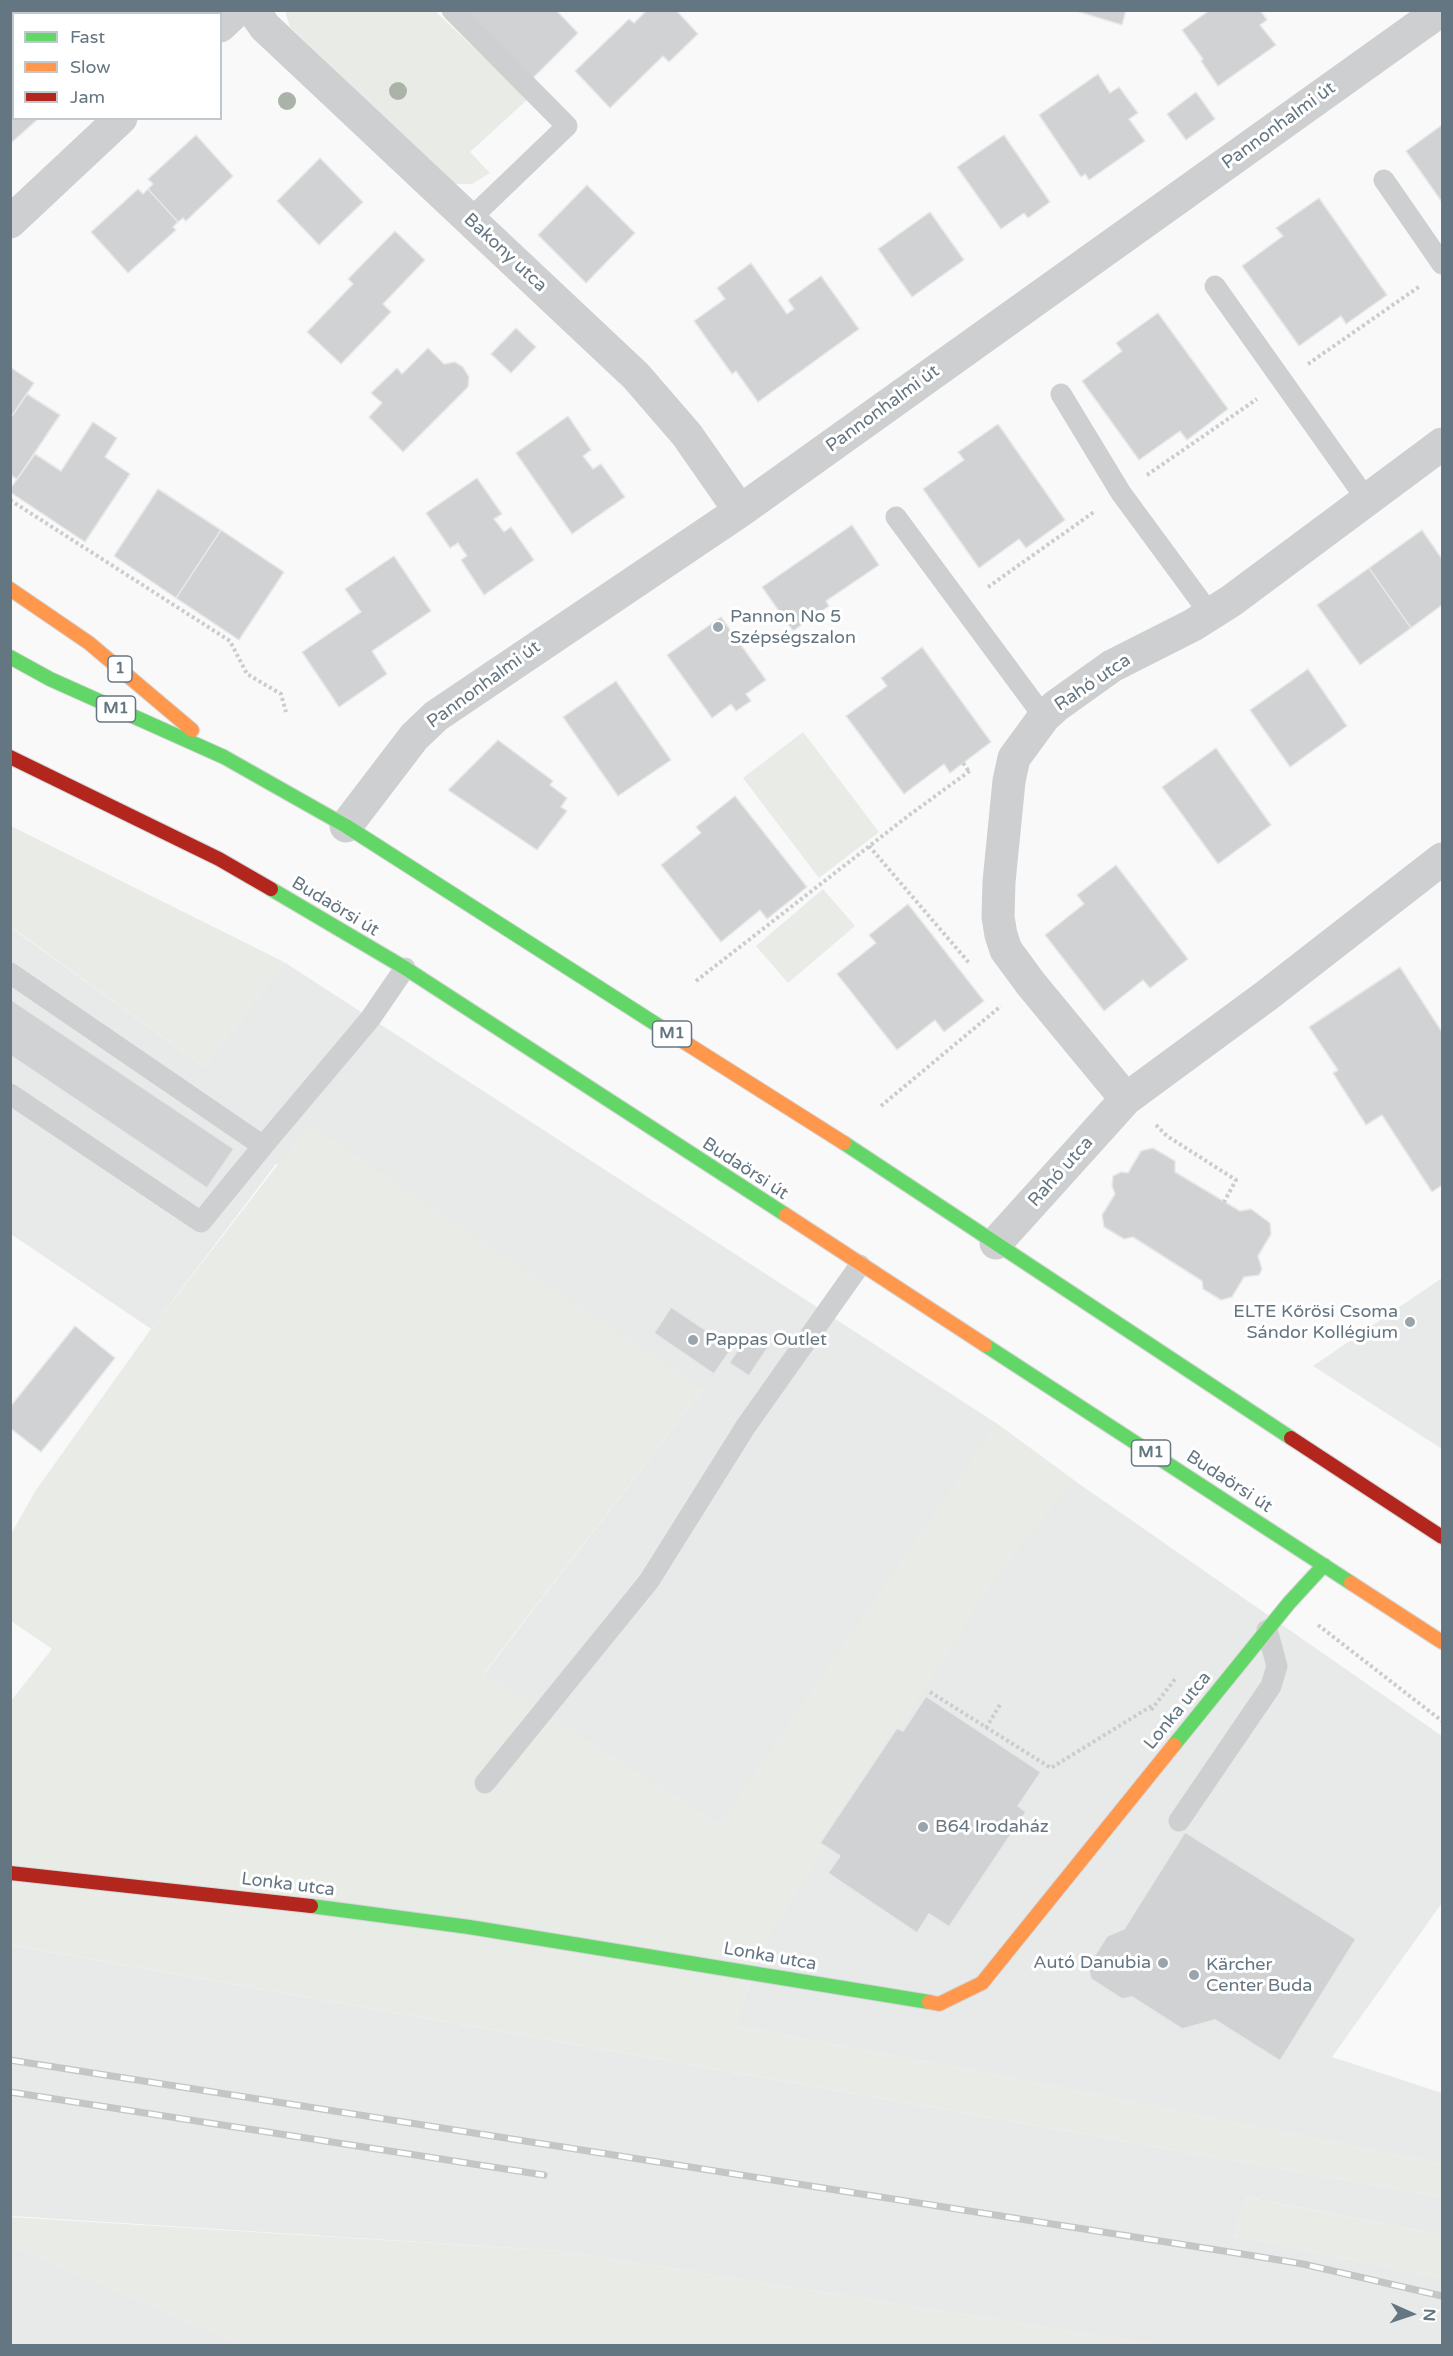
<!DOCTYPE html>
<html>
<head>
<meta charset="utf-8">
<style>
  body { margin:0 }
  #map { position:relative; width:1453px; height:2356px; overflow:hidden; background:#f9f9f9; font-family:"Varela Round",sans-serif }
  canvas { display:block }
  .frame { position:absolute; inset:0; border:12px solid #657683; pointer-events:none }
  .legend { position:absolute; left:12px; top:12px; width:210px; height:108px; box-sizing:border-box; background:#fff; border:2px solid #c1c8cd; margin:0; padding:8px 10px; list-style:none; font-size:18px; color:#657683 }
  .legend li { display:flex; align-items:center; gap:12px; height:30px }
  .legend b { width:30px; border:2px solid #c1c8cd }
  .north { position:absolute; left:1381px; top:2284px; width:60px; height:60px; -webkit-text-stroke:4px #fff; paint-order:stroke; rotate:93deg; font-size:16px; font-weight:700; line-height:24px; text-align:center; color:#657683 }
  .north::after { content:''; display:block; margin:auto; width:21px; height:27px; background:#657683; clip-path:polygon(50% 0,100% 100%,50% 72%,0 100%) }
</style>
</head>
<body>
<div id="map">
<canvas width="1453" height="2356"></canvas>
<div class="frame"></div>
<ul class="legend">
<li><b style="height:8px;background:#63d668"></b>Fast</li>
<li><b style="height:8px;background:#ff974d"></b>Slow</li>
<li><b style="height:8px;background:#b3261e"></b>Jam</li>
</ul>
<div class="north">N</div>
</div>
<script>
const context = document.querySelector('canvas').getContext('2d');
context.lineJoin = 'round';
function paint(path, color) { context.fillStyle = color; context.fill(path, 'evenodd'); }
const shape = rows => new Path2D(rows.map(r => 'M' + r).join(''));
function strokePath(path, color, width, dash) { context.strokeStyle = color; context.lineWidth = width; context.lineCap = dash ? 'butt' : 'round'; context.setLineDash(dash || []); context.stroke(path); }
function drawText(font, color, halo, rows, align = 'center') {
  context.font = font + ' "Varela Round",sans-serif'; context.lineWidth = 6; context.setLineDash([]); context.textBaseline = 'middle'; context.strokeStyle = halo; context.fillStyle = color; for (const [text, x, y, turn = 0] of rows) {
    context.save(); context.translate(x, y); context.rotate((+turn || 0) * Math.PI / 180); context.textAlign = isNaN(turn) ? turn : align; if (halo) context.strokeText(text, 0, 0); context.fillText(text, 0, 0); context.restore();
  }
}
const built = shape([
  [10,927,204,1067,284,962,996,1423,1075,1481,1442,1736,1442,1903,1332,2057,1442,2093,1442,2164,961,2068,734,2026,763,1947,718,1825,484,1674,703,1389,276,1164,151,1329,11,1234],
  [1442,1278,1442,1449,1313,1366],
  [10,1945,1442,2197,1442,2235,1245,2197,1234,2236,1442,2278,1442,2345,1156,2345,561,2251,11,2216],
  [11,2245,243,2345,11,2345]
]);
const green = shape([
  [285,11,435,11,528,99,470,152,490,173,472,184,453,184,290,27],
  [803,732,879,832,819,878,743,778],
  [11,826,284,962,204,1067,11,927],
  [823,889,855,926,788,983,756,946],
  [309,1124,703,1389,484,1673,718,1825,996,1423,1075,1481,996,1577,763,1947,734,2026,961,2068,1442,2164,1442,2197,11,1945,10,1702,52,1649,11,1621,11,1534,36,1490,151,1329],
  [1244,2197,1442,2235,1442,2278,1234,2236],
  [10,2217,561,2251,1156,2345,243,2345,11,2245]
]);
const building = shape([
  [60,10,152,10,148,14,62,14,60,10],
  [465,10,556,10,578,33,533,78,465,10],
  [647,10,676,10,698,34,669,62,663,56,610,108,575,71,629,19,634,23,647,10],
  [1073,10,1126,10,1122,25,1073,10],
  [1210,10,1260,10,1267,20,1260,25,1276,45,1218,86,1201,61,1203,59,1182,30,1210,10],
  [10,38,14,41,14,118,39,118,11,143,10,38],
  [1098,74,1110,93,1119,87,1138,113,1129,119,1145,141,1089,180,1085,174,1081,177,1039,115,1098,74],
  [1196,92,1215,119,1186,140,1167,114,1196,92],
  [1442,125,1442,202,1406,151,1442,125],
  [196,135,233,176,186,221,183,218,178,222,148,189,153,184,148,179,196,135],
  [1004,135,1050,202,1028,218,1024,213,1001,229,957,167,1004,135],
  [320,158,363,202,319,245,277,201,320,158],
  [587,185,635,233,586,283,538,235,587,185],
  [138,189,143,194,148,189,178,222,173,227,176,230,128,273,91,232,138,189],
  [1319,198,1387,295,1346,324,1341,316,1299,346,1242,266,1283,236,1276,228,1319,198],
  [930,212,964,260,912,297,878,249,930,212],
  [395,231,425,260,383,304,391,312,341,364,307,332,353,284,348,279,395,231],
  [751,263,787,314,794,309,788,300,821,276,859,329,758,402,736,371,732,374,694,321,725,299,717,288,751,263],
  [1158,313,1228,409,1187,440,1180,431,1139,460,1082,381,1122,351,1116,343,1158,313],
  [516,328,536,347,511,373,491,354,516,328],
  [428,348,444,364,455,362,463,367,469,377,468,387,403,452,369,417,382,403,371,393,397,368,402,374,428,348],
  [10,367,34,383,10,419,10,367],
  [27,394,60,415,17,479,10,475,10,419,27,394],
  [568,416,591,450,583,456,593,469,601,464,625,497,572,534,516,453,568,416],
  [93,422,117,438,105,457,130,474,85,542,10,492,10,489,35,454,61,471,93,422],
  [998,424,1065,520,1026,548,1019,539,979,568,923,489,964,460,958,452,998,424],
  [477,478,502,514,494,519,504,532,511,527,534,560,484,595,461,560,467,556,458,543,450,548,426,513,477,478],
  [158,489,221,530,176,598,114,556,158,489],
  [852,525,879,565,826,601,829,606,793,631,762,587,852,525],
  [221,530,284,572,239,640,176,598,221,530],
  [1422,530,1442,559,1442,605,1411,628,1369,568,1422,530],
  [394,556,431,611,372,651,387,674,339,707,302,652,361,612,345,589,394,556],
  [1369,568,1411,628,1360,665,1317,605,1369,568],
  [721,617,766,680,746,694,751,701,736,711,731,704,712,718,667,655,721,617],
  [922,647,991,742,950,773,944,764,904,794,846,716,887,686,881,678,922,647],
  [1308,669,1347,726,1290,767,1250,710,1308,669],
  [616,681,671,760,618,796,563,717,616,681],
  [498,740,553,781,550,785,567,798,561,807,567,811,537,850,448,790,498,740],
  [1216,748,1271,825,1218,864,1162,787,1216,748],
  [735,796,807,887,767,919,760,910,721,942,661,865,701,833,696,827,735,796],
  [1116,865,1188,959,1150,988,1143,980,1104,1011,1045,935,1084,904,1077,895,1116,865],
  [908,904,984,1001,944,1032,935,1020,897,1050,837,974,876,943,869,935,908,904],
  [1400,967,1442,1032,1442,1185,1432,1192,1382,1115,1366,1125,1333,1073,1338,1070,1309,1027,1400,967],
  [10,999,234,1149,207,1188,10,1055,10,999],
  [1153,1148,1175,1161,1175,1172,1240,1211,1251,1209,1270,1223,1271,1234,1258,1256,1262,1269,1259,1275,1244,1277,1232,1297,1221,1300,1203,1289,1202,1281,1133,1237,1124,1239,1104,1227,1102,1215,1115,1194,1112,1186,1113,1176,1121,1172,1128,1173,1141,1151,1153,1148],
  [671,1307,732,1348,714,1374,654,1333,671,1307],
  [75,1326,115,1358,41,1452,10,1428,10,1407,75,1326],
  [749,1333,769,1346,749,1376,729,1363,749,1333],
  [926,1696,1041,1772,1018,1806,1026,1812,949,1927,929,1914,917,1933,828,1873,840,1856,820,1843,897,1728,903,1731,926,1696],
  [1185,1832,1356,1939,1280,2061,1215,2020,1182,2029,1132,1997,1122,1999,1091,1979,1088,1966,1107,1936,1124,1929,1185,1832]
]);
const path = shape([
  [1308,364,1420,286],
  [1147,475,1257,399],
  [10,500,230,641,247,674,281,694,286,712],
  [988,587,1094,512],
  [963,763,970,773],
  [869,846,970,964],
  [696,981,908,816,971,770],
  [881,1106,1001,1006],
  [1156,1125,1167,1136,1236,1180,1224,1202],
  [1318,1625,1442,1721],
  [930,1692,1051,1768,1153,1705],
  [1151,1710,1176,1678],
  [986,1728,1001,1703]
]);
const lane = shape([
  [452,10,567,126,469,220],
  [1384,180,1442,264],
  [1215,286,1367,500],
  [1061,394,1121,493,1210,614],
  [896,517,1044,717],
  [10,973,263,1146,370,1019,405,968],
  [10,1094,201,1222,263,1146],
  [485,1783,649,1581,746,1426,860,1265],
  [1179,1821,1271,1686,1277,1666,1267,1630]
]);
const street = shape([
  [253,10,265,27,636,376,687,435,740,511],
  [220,26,237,10],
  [10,222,121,118],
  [346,826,414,737,436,716,740,511,1441,10],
  [1126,1099,1031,984,1006,950,1001,935,998,917,999,882,1009,781,1014,758,1044,717,1056,706,1112,666,1193,625,1231,601,1442,444],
  [996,1243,1126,1099,1266,996,1442,859]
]);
const fast = shape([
  [10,657,50,679,224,757,346,826,662,1028],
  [271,889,405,968,786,1215],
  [844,1143,1291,1438],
  [985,1345,1351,1583],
  [1174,1745,1289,1603,1324,1565],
  [311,1906,469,1927,929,2002]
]);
const slow = shape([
  [10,589,89,643,192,730],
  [662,1028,844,1143],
  [786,1215,985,1345],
  [1351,1583,1442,1642],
  [929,2002,939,2004,982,1983,1174,1745]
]);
const jam = shape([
  [10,757,219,859,271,889],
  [1291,1438,1442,1537],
  [10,1873,311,1906]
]);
const rail = shape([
  [10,2060,1230,2252,1303,2264,1442,2296],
  [10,2092,544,2175]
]);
const trees = [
  [398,91],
  [287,101]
];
const markers = [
  [718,627,6,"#99a4ac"],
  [1410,1322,6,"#99a4ac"],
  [693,1340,6,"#99a4ac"],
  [923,1827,6,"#99a4ac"],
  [1163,1963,6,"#99a4ac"],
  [1194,1975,6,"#99a4ac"]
];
const shields = [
  [120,669,24],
  [116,709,39],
  [672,1034,39],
  [1151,1453,39]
];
const shieldNames = [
  ["1",120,669],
  ["M1",116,709],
  ["M1",672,1034],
  ["M1",1151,1453]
];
const streetNames = [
  ["Pannonhalmi út",1279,126,-36],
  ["Bakony utca",505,253,43],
  ["Pannonhalmi út",883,409,-36],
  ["Rahó utca",1093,683,-34],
  ["Pannonhalmi út",484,685,-36],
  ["Budaörsi út",335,907,31],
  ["Budaörsi út",745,1169,33],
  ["Rahó utca",1061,1172,-48],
  ["Budaörsi út",1229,1482,33],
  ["Lonka utca",1178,1711,-51],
  ["Lonka utca",288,1885,7],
  ["Lonka utca",770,1957,10]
];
const poiNames = [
  ["Pannon No 5",730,617],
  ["Szépségszalon",730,638],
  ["ELTE Kőrösi Csoma",1398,1312,"right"],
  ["Sándor Kollégium",1398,1333,"right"],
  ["Pappas Outlet",705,1340],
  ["B64 Irodaház",935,1827],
  ["Autó Danubia",1151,1963,"right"],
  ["Kärcher",1206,1965],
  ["Center Buda",1206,1986]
];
paint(built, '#e8e9e9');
paint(green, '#e8ebe6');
paint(building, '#d0d2d3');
strokePath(building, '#e8e8e8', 1.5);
strokePath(fast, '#d5d6d7', 16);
strokePath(slow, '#d5d6d7', 16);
strokePath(jam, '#d5d6d7', 16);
strokePath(path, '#cbcccd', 4, [3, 3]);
strokePath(lane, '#cecfd0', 21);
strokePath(street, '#cecfd0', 33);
strokePath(fast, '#63d668', 14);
strokePath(slow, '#ff974d', 14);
strokePath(jam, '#b3261e', 14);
strokePath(rail, '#c3c5c6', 7);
strokePath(rail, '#fff', 4.5, [14]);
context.fillStyle = '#a9b3a7';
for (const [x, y] of trees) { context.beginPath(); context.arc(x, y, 9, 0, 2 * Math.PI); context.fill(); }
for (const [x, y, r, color] of markers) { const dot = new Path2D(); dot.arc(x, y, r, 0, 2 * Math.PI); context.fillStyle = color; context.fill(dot); strokePath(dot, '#fff', 2); }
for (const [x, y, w] of shields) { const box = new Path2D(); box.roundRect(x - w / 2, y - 13, w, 26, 4.5); context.fillStyle = '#fff'; context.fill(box); strokePath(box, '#657683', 1.5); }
drawText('bold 16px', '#657683', null, shieldNames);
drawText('18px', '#657683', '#fff', streetNames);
drawText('18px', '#657683', '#fff', poiNames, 'left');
</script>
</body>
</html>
